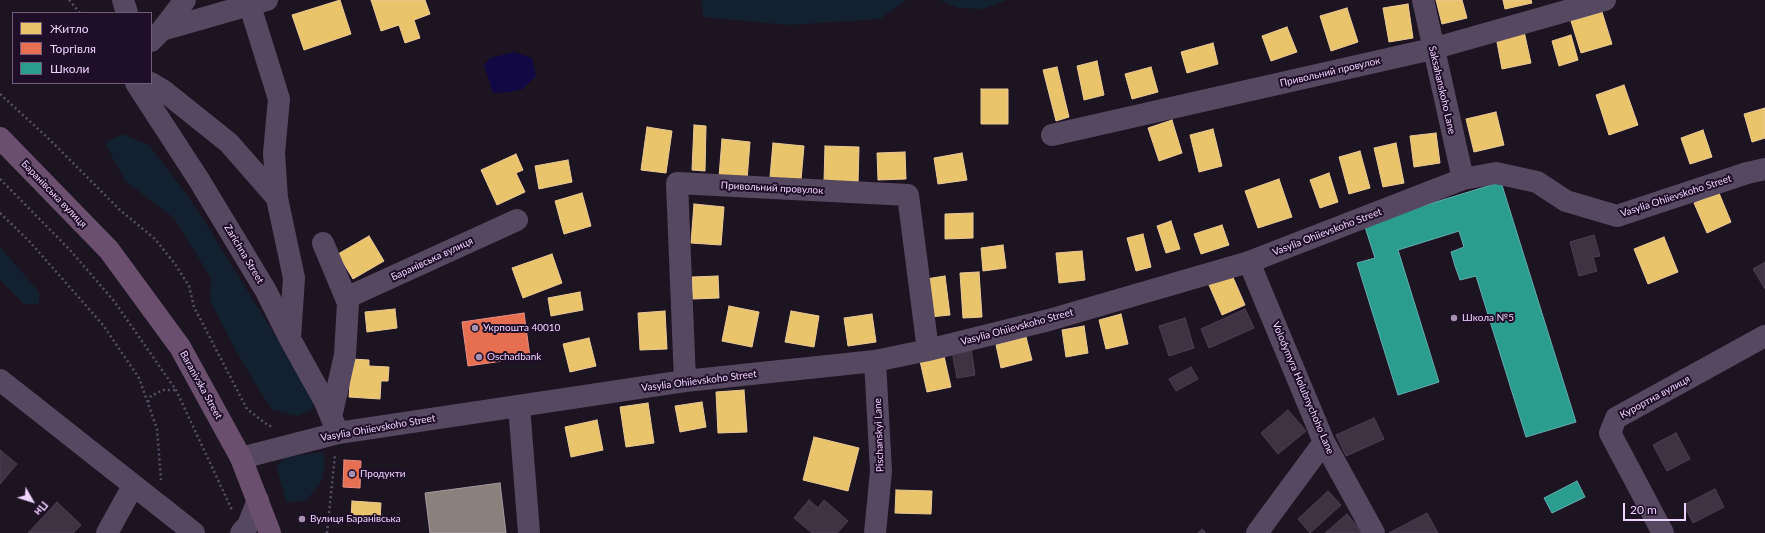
<!DOCTYPE html>
<html>
<head>
<meta charset="utf-8">
<style>
  body { margin:0 }
  #map { position:relative; width:1765px; height:533px; overflow:hidden; background:#1d1421; font-family:Lato,sans-serif }
  canvas { display:block }
  .legend { position:absolute; left:12px; top:12px; width:140px; height:72px; box-sizing:border-box; background:#1f0e27; border:1px solid #725d7d; margin:0; padding:5px 7px; list-style:none; font-size:12px; color:#efd4ff }
  .legend li { display:flex; align-items:center; gap:8px; height:20px }
  .legend b { width:20px; border:1px solid #725d7d }
  .north { position:absolute; left:12px; top:481px; width:40px; height:40px; -webkit-text-stroke:3px #1f0e27; paint-order:stroke; rotate:129deg; font-size:11px; font-weight:700; line-height:16px; text-align:center; color:#efd4ff }
  .north::after { content:''; display:block; margin:auto; width:14px; height:18px; background:#efd4ff; clip-path:polygon(50% 0,100% 100%,50% 72%,0 100%) }
  .scale { position:absolute; left:1623px; top:503px; width:63px; height:18px; box-sizing:border-box; border:2px solid #efd4ff; border-top:0; padding-left:5px; font-size:12px; line-height:14px; white-space:nowrap; color:#efd4ff; -webkit-text-stroke:3px #1f0e27; paint-order:stroke }
</style>
</head>
<body>
<div id="map">
<canvas width="1765" height="533"></canvas>
<ul class="legend">
<li><b style="height:11px;background:#e9c46a"></b>Житло</li>
<li><b style="height:11px;background:#e76f51"></b>Торгівля</li>
<li><b style="height:11px;background:#2a9d8f"></b>Школи</li>
</ul>
<div class="north">Пн</div>
<div class="scale">20 m</div>
</div>
<script>
const context = document.querySelector('canvas').getContext('2d');
context.lineJoin = 'round';
function paint(path, color) { context.fillStyle = color; context.fill(path, 'evenodd'); }
const shape = rows => new Path2D(rows.map(r => 'M' + r).join(''));
function strokePath(path, color, width, dash) { context.strokeStyle = color; context.lineWidth = width; context.lineCap = dash ? 'butt' : 'round'; context.setLineDash(dash || []); context.stroke(path); }
function drawText(font, color, halo, rows, align = 'center') {
  context.font = font + ' Lato,sans-serif'; context.lineWidth = 4; context.setLineDash([]); context.textBaseline = 'middle'; context.strokeStyle = halo; context.fillStyle = color; for (const [text, x, y, turn = 0] of rows) {
    context.save(); context.translate(x, y); context.rotate((+turn || 0) * Math.PI / 180); context.textAlign = isNaN(turn) ? turn : align; if (halo) context.strokeText(text, 0, 0); context.fillText(text, 0, 0); context.restore();
  }
}
const green = shape([
  [702,0,907,0,880,19,789,25,703,17],
  [939,0,1007,0,983,9,958,8],
  [122,134,149,145,193,203,314,398,313,409,297,416,273,410,259,390,235,349,210,300,211,278,174,218,125,181,105,143],
  [0,247,39,292,39,304,24,304,0,280],
  [323,452,325,466,320,484,306,500,287,503,278,473,278,465,285,457]
]);
const water = shape([
  [514,52,532,58,536,76,523,89,511,92,493,93,484,65,490,58]
]);
const homes = shape([
  [340,0,351,34,304,50,292,15,340,0],
  [371,0,425,0,430,14,414,20,420,38,405,43,399,25,381,31,371,0],
  [1436,0,1462,0,1467,18,1442,24,1436,0],
  [1503,0,1531,0,1532,3,1505,9,1503,0],
  [1408,4,1413,38,1389,42,1383,8,1408,4],
  [1347,8,1358,42,1331,51,1320,16,1347,8],
  [1602,12,1612,44,1581,53,1571,21,1602,12],
  [1287,27,1297,52,1271,61,1262,36,1287,27],
  [1524,31,1531,63,1502,69,1496,37,1524,31],
  [1571,35,1578,60,1559,66,1552,41,1571,35],
  [1213,43,1218,64,1187,73,1181,52,1213,43],
  [1097,61,1104,95,1084,100,1077,66,1097,61],
  [1057,67,1069,117,1056,121,1043,70,1057,67],
  [1151,67,1158,92,1132,99,1125,74,1151,67],
  [1624,85,1638,125,1609,135,1596,95,1624,85],
  [981,89,1008,89,1008,124,981,124,981,89],
  [1765,108,1765,138,1752,142,1744,114,1765,108],
  [1496,112,1504,145,1474,152,1466,119,1496,112],
  [1172,120,1182,153,1159,161,1148,128,1172,120],
  [694,125,706,126,705,171,692,170,694,125],
  [647,127,672,131,666,173,641,170,647,127],
  [1213,129,1222,166,1199,172,1190,135,1213,129],
  [1703,130,1712,157,1690,164,1681,138,1703,130],
  [1436,133,1440,163,1414,167,1410,136,1436,133],
  [722,139,750,142,747,180,719,177,722,139],
  [773,143,804,146,801,180,770,177,773,143],
  [1396,143,1404,183,1383,187,1374,148,1396,143],
  [825,146,859,147,858,183,824,182,825,146],
  [1360,151,1370,188,1349,194,1339,157,1360,151],
  [905,152,906,179,878,180,877,153,905,152],
  [962,153,967,180,938,184,934,158,962,153],
  [516,154,523,170,516,173,525,192,497,205,481,170,516,154],
  [568,160,572,182,539,189,535,166,568,160],
  [1329,173,1338,202,1320,208,1310,180,1329,173],
  [1279,179,1292,217,1258,228,1245,191,1279,179],
  [582,193,591,226,564,234,555,201,582,193],
  [1719,193,1731,222,1707,233,1694,203,1719,193],
  [694,204,724,207,721,245,691,243,694,204],
  [973,213,973,238,945,239,945,214,973,213],
  [1171,221,1180,249,1166,253,1157,226,1171,221],
  [1222,225,1229,245,1201,254,1194,234,1222,225],
  [1143,234,1151,267,1136,271,1127,238,1143,234],
  [369,236,384,261,353,279,338,254,369,236],
  [1664,237,1678,272,1648,284,1634,249,1664,237],
  [1003,245,1006,268,983,271,981,248,1003,245],
  [1082,251,1085,280,1059,283,1056,253,1082,251],
  [552,254,562,283,523,298,512,268,552,254],
  [979,272,982,317,963,318,960,273,979,272],
  [1232,275,1245,305,1222,315,1209,285,1232,275],
  [718,276,719,298,693,299,692,277,718,276],
  [945,276,950,315,930,317,926,279,945,276],
  [580,292,583,310,551,316,548,298,580,292],
  [729,306,759,312,752,347,722,341,729,306],
  [395,309,397,328,367,332,365,312,395,309],
  [665,311,667,349,640,350,638,313,665,311],
  [791,311,819,316,814,347,785,342,791,311],
  [872,314,876,342,848,346,844,318,872,314],
  [1121,314,1128,344,1106,349,1099,320,1121,314],
  [1084,326,1088,353,1066,357,1062,330,1084,326],
  [1026,337,1032,360,1001,368,996,345,1026,337],
  [589,338,596,366,570,372,563,344,589,338],
  [944,356,951,387,927,392,920,361,944,356],
  [352,359,369,360,369,366,389,367,388,381,381,381,380,399,349,397,352,359],
  [744,390,747,432,718,433,716,392,744,390],
  [702,402,706,427,680,432,675,406,702,402],
  [648,403,654,443,626,447,620,407,648,403],
  [597,420,603,450,571,457,565,427,597,420],
  [814,437,859,448,848,491,803,480,814,437],
  [896,490,932,491,931,514,895,513,896,490],
  [352,501,381,503,380,520,351,518,352,501]
]);
const shops = shape([
  [524,313,530,357,468,366,462,322,524,313],
  [344,460,361,461,360,488,343,487,344,460]
]);
const schools = shape([
  [1501,182,1576,422,1526,437,1476,276,1460,280,1455,266,1451,252,1464,247,1459,231,1398,250,1439,382,1398,395,1357,263,1375,258,1364,224,1501,182],
  [1577,481,1585,497,1552,513,1544,498,1577,481]
]);
const industry = shape([
  [500,483,506,533,430,533,425,493,500,483]
]);
const building = shape([
  [1594,235,1600,256,1593,257,1597,271,1579,276,1570,242,1594,235],
  [1765,262,1765,289,1753,269,1765,262],
  [1245,309,1254,328,1209,348,1201,329,1245,309],
  [1185,318,1194,348,1169,356,1159,326,1185,318],
  [971,348,975,375,957,378,952,351,971,348],
  [1191,367,1198,379,1176,391,1169,379,1191,367],
  [1288,410,1306,431,1278,454,1261,433,1288,410],
  [1374,418,1384,439,1346,456,1336,435,1374,418],
  [1676,433,1690,459,1667,471,1653,445,1676,433],
  [0,450,17,464,0,484,0,450],
  [1715,489,1724,507,1693,523,1684,505,1715,489],
  [1328,491,1341,505,1310,533,1298,519,1328,491],
  [809,500,818,508,824,500,848,521,837,533,812,533,794,518,809,500],
  [57,502,81,525,73,533,28,533,57,502],
  [1427,513,1438,533,1389,533,1427,513],
  [1347,514,1363,533,1325,533,1347,514],
  [1202,529,1206,533,1198,533,1202,529]
]);
const path = shape([
  [69,0,80,13],
  [0,94,49,139,120,210,155,239,175,264,189,286,194,307,247,409,269,426,272,426],
  [0,179,70,250,114,301,176,390,232,510],
  [0,213,29,241,103,325,139,378,157,429,161,480],
  [148,402,151,396,163,390,176,390],
  [327,533,335,455]
]);
const minor = shape([
  [123,0,127,13],
  [1423,0,1463,179],
  [250,6,279,99,274,153,277,198,294,278,290,338],
  [162,30,185,0],
  [151,41,162,30,267,0],
  [136,83,199,180,266,291,290,339,325,402,338,433],
  [151,83,164,91,229,143,277,198],
  [1052,135,1432,49,1605,0],
  [323,243,348,303,345,355,331,417],
  [1249,262,1324,442,1374,533],
  [346,298,517,220],
  [0,380,194,533],
  [685,381,677,183,908,195,928,350],
  [519,406,529,533],
  [241,458,338,433,685,381,875,361,928,350,1049,320,1249,262,1463,179,1496,173,1537,182,1566,201,1617,216,1747,173,1765,169],
  [107,533,133,486],
  [241,533,248,525,258,500],
  [875,533,881,471,875,361],
  [1257,533,1324,442],
  [1663,533,1610,433,1616,418,1765,336]
]);
const major = shape([
  [0,138,109,250,180,347,241,458,270,533]
]);
const markers = [
  [1454,318,4,"#a691b1"],
  [475,328,4,"#a691b1"],
  [479,357,4,"#a691b1"],
  [352,474,4,"#a691b1"],
  [302,519,4,"#a691b1"]
];
const streetNames = [
  ["Привольний провулок",1330,72,-13],
  ["Saksahanskoho Lane",1442,90,77],
  ["Привольний провулок",772,188,3],
  ["Баранівська вулиця",54,194,46],
  ["Vasylia Ohiievskoho Street",1676,196,-18],
  ["Vasylia Ohiievskoho Street",1327,232,-21],
  ["Zarichna Street",244,254,59],
  ["Баранівська вулиця",432,259,-25],
  ["Vasylia Ohiievskoho Street",1017,327,-15],
  ["Vasylia Ohiievskoho Street",699,381,-7],
  ["Baranivska Street",201,385,61],
  ["Volodymyra Holubnychoho Lane",1303,388,67],
  ["Курортна вулиця",1655,397,-29],
  ["Vasylia Ohiievskoho Street",378,428,-10],
  ["Pischanskyi Lane",879,435,-92]
];
const poiNames = [
  ["Школа №5",1462,318],
  ["Укрпошта 40010",483,328],
  ["Oschadbank",487,357],
  ["Продукти",360,474],
  ["Вулиця Баранівська",310,519]
];
paint(green, '#13202f');
paint(water, '#120844');
paint(homes, '#e9c46a');
strokePath(homes, '#ebc997', 1);
paint(shops, '#e76f51');
strokePath(shops, '#e98d85', 1);
paint(schools, '#2a9d8f');
strokePath(schools, '#65aeb1', 1);
paint(industry, '#8a817c');
strokePath(industry, '#a89aa3', 1);
paint(building, '#3e3243');
strokePath(building, '#4e3f55', 1);
strokePath(path, '#535168', 2.5, [2, 3]);
strokePath(minor, '#574862', 22);
strokePath(major, '#6a506e', 22);
for (const [x, y, r, color] of markers) { const dot = new Path2D(); dot.arc(x, y, r, 0, 2 * Math.PI); context.fillStyle = color; context.fill(dot); strokePath(dot, '#1f0e27', 1.5); }
drawText('10px', '#efd4ff', '#1f0e27', streetNames);
drawText('10px', '#efd4ff', '#1f0e27', poiNames, 'left');
</script>
</body>
</html>
